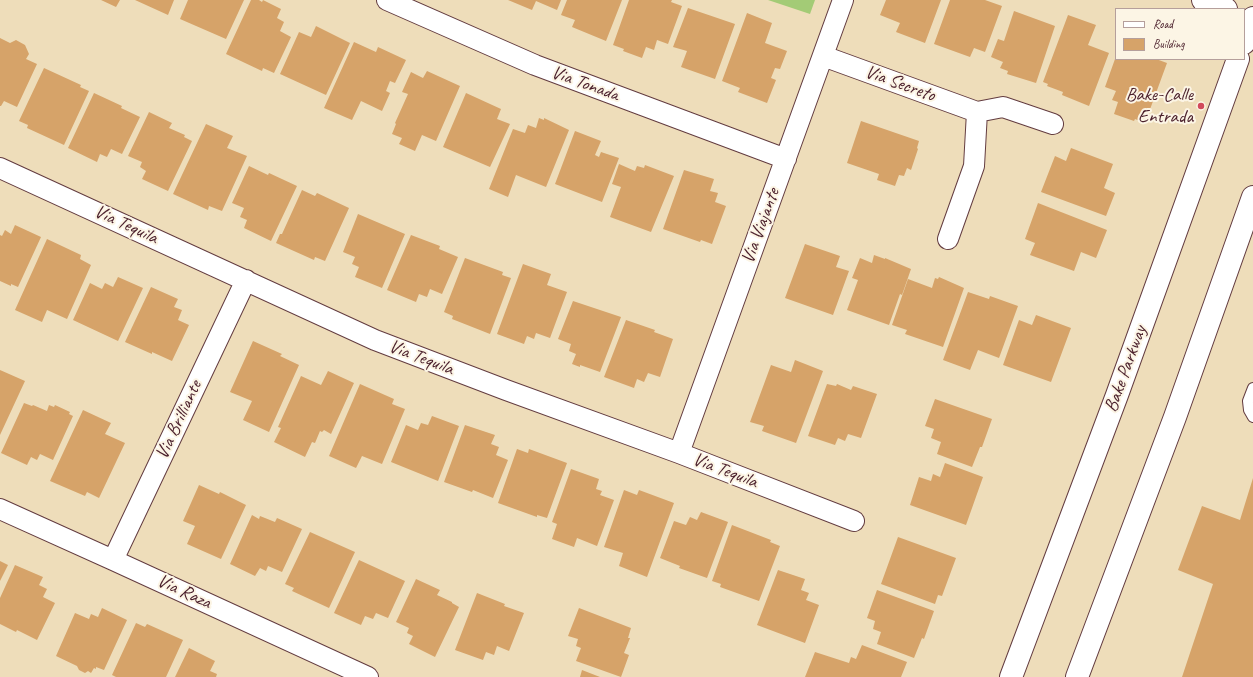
<!DOCTYPE html>
<html>
<head>
<meta charset="utf-8">
<style>
  body { margin:0 }
  #map { position:relative; width:1253px; height:677px; overflow:hidden; background:#eeddba; font-family:Caveat,sans-serif }
  canvas { display:block }
  .legend { position:absolute; left:1115px; top:8px; width:130px; height:52px; box-sizing:border-box; background:#fcf5e5; border:1px solid #b59f9b; margin:0; padding:5px 7px; list-style:none; font-size:12px; color:#4a1f2b }
  .legend li { display:flex; align-items:center; gap:8px; height:20px }
  .legend b { width:20px; border:1px solid #b59f9b }
</style>
</head>
<body>
<div id="map">
<canvas width="1253" height="677"></canvas>
<ul class="legend">
<li><b style="height:5px;background:#fff"></b>Road</li>
<li><b style="height:11px;background:#d6a369"></b>Building</li>
</ul>
</div>
<script>
const context = document.querySelector('canvas').getContext('2d');
context.lineJoin = 'round';
function paint(path, color) { context.fillStyle = color; context.fill(path, 'evenodd'); }
const shape = rows => new Path2D(rows.map(r => 'M' + r).join(''));
function strokePath(path, color, width, dash) { context.strokeStyle = color; context.lineWidth = width; context.lineCap = dash ? 'butt' : 'round'; context.setLineDash(dash || []); context.stroke(path); }
function drawText(font, color, halo, rows, align = 'center') {
  context.font = font + ' Caveat,sans-serif'; context.lineWidth = 4; context.setLineDash([]); context.textBaseline = 'middle'; context.strokeStyle = halo; context.fillStyle = color; for (const [text, x, y, turn = 0] of rows) {
    context.save(); context.translate(x, y); context.rotate((+turn || 0) * Math.PI / 180); context.textAlign = isNaN(turn) ? turn : align; if (halo) context.strokeText(text, 0, 0); context.fillText(text, 0, 0); context.restore();
  }
}
const green = shape([
  [768,0,815,0,810,14]
]);
const building = shape([
  [101,0,120,0,116,7],
  [135,0,174,0,168,15],
  [188,0,244,0,226,39,180,19],
  [251,0,259,0,262,2,263,0,281,9,277,18,284,22,280,31,291,37,274,73,263,68,262,71,226,54],
  [508,0,561,0,557,10,536,1,532,10],
  [567,0,622,0,606,41,572,27,575,20,561,15],
  [629,0,672,0,671,2,682,6,668,44,657,40,654,50,646,47,642,58,623,51,624,49,613,45],
  [886,0,941,0,925,43,896,32,900,23,880,15],
  [950,0,985,0,1002,6,985,52,974,48,970,57,934,44],
  [688,8,735,24,715,79,681,67,687,51,673,47],
  [1014,11,1055,26,1036,83,1007,74,1008,71,1000,68,1003,62,991,57,998,39,1004,41],
  [747,13,772,23,765,43,787,51,780,69,775,68,771,78,776,80,767,103,738,92,740,88,722,81],
  [1068,15,1096,25,1088,45,1109,53,1089,106,1062,95,1063,92,1047,86,1048,84,1043,82],
  [316,26,350,43,326,95,280,74,299,32,311,37],
  [0,38,10,43,16,40,25,45,29,54,26,59,37,64,17,107,4,101,1,106,0,106],
  [354,42,376,52,378,47,406,60,395,83,390,81,386,91,390,93,382,111,361,101,352,120,324,108],
  [1115,59,1156,59,1167,63,1145,123,1135,119,1134,121,1114,114,1118,102,1112,100,1116,91,1105,87],
  [44,68,81,85,80,87,89,91,64,145,27,128,28,125,19,121],
  [427,71,460,86,436,141,422,135,415,151,399,144,402,138,392,134,396,124,395,123,408,94,402,92,411,72,423,78],
  [94,93,122,106,121,108,140,117,122,154,111,149,107,157,100,154,97,162,68,148],
  [466,93,501,109,497,119,510,124,490,167,443,147],
  [149,112,172,123,169,128,185,135,184,137,192,141,168,191,142,179,146,171,140,167,142,162,128,156],
  [539,118,544,120,544,118,569,130,546,187,516,175,508,197,489,189,513,129,525,133,528,125,536,128],
  [861,121,919,141,917,148,918,149,911,170,907,168,904,176,899,175,895,186,877,180,879,174,847,163],
  [206,124,233,136,227,148,247,156,222,211,209,206,208,210,173,194],
  [575,131,601,141,595,155,599,157,601,152,619,158,602,202,555,184],
  [1071,148,1113,164,1104,188,1115,193,1106,216,1041,192,1055,156,1066,161],
  [619,164,635,171,637,166,644,168,645,165,674,176,651,232,610,217,621,187,612,184],
  [249,166,268,175,269,173,297,186,271,241,244,228,247,220,240,217,244,208,232,203],
  [684,170,714,179,710,191,718,193,715,202,726,206,712,244,701,240,700,242,663,229],
  [302,190,315,196,317,193,349,208,325,261,315,257,314,260,276,243,280,234,282,234],
  [1038,203,1107,230,1096,258,1081,252,1074,271,1030,255,1035,243,1025,239],
  [358,214,405,234,382,288,355,277,359,267,352,264,355,257,343,252],
  [15,225,41,237,18,287,11,284,11,286,0,281,0,235,2,236,5,230,11,234],
  [411,235,440,246,439,249,458,257,442,294,430,289,427,297,419,294,416,302,387,290],
  [47,239,81,255,80,259,91,265,67,319,47,310,42,322,15,310],
  [805,244,840,256,836,267,849,271,833,315,785,298],
  [874,255,885,259,885,258,911,269,902,295,900,294,889,325,847,310,858,280,852,278,860,258,872,263],
  [465,258,503,272,502,275,511,278,490,334,452,319,453,316,444,312],
  [523,264,551,274,547,285,567,292,550,338,536,333,534,339,527,336,524,344,497,334],
  [118,277,143,288,118,341,73,320,90,283,102,289,105,283,113,287],
  [939,277,964,288,943,347,905,334,907,330,892,325,908,279,932,288,935,278,938,279],
  [151,287,178,299,174,307,182,310,178,320,189,325,172,361,152,352,152,354,125,342],
  [968,292,989,299,990,296,1018,306,999,358,978,350,970,370,943,360],
  [573,301,621,317,600,372,580,365,580,367,572,364,576,354,569,351,571,344,558,339],
  [1036,315,1071,328,1051,382,1003,365,1019,320,1032,325],
  [626,320,655,330,654,332,673,339,660,377,648,373,644,382,637,379,634,388,604,377],
  [253,341,282,354,280,356,299,365,269,432,243,420,252,401,230,392],
  [795,360,823,371,796,443,762,431,764,426,750,422,771,365,791,372],
  [0,370,25,381,0,435],
  [328,371,354,383,331,434,324,430,322,432,320,431,315,443,312,442,305,457,274,442,281,428,278,427,301,376,321,385],
  [360,384,394,399,392,404,405,409,382,464,362,456,356,468,329,456],
  [827,384,836,386,837,384,851,390,853,386,877,394,861,438,848,434,845,441,838,438,835,445,808,436],
  [935,399,992,419,982,447,980,447,972,467,937,454,941,442,931,438,934,429,925,426],
  [24,403,32,406,33,405,47,411,49,405,54,407,55,405,70,412,69,414,73,416,53,460,40,454,37,460,31,457,27,465,1,453],
  [83,410,111,423,105,434,125,443,99,498,87,492,85,496,50,481],
  [432,416,459,426,438,481,391,462,406,425,418,430,421,423,428,425],
  [465,425,495,435,491,444,499,447,496,455,508,460,493,498,473,490,472,492,444,482],
  [517,449,528,453,529,449,567,463,547,518,537,515,537,517,498,503],
  [945,463,983,477,966,525,910,505,919,477,931,481,933,474,940,477],
  [571,469,599,479,596,489,602,491,600,495,614,500,597,546,577,538,574,547,552,539,557,524,552,522],
  [1253,478,1253,677,1182,677,1213,584,1178,570,1202,506,1240,520],
  [199,485,219,494,220,492,246,505,221,559,187,544,195,526,183,521],
  [624,490,637,495,639,490,674,503,647,577,619,566,623,553,604,547],
  [701,512,728,522,707,578,679,568,680,566,660,558,674,521,686,525,690,517,697,520],
  [252,515,259,519,260,516,275,522,277,518,302,529,282,572,268,566,266,571,260,568,255,576,230,564],
  [732,525,771,540,770,542,780,546,759,601,720,587,721,584,712,581],
  [310,532,355,552,329,608,292,591,294,588,285,584],
  [898,537,956,558,942,596,938,595,935,604,881,584],
  [359,560,405,581,388,618,376,613,373,619,365,616,361,625,334,613],
  [0,561,8,565,0,581],
  [15,565,43,577,39,585,47,589,43,597,55,603,37,640,17,630,16,632,0,624,0,598],
  [778,570,805,579,801,590,809,593,806,600,819,605,805,643,757,625],
  [416,579,440,590,437,595,452,602,452,603,459,607,435,657,409,644,413,636,407,633,409,628,396,622],
  [877,590,934,611,924,639,922,638,914,658,877,644,881,632,873,629,875,621,867,618],
  [477,593,505,604,504,606,524,613,509,651,497,646,494,655,486,652,483,660,455,650],
  [102,608,127,620,104,670,96,667,96,669,94,668,91,673,88,671,85,673,79,670,77,666,56,656,75,613,89,619,91,614,98,617],
  [579,608,631,628,628,638,630,638,624,653,629,655,621,677,576,661,581,648,576,646,578,639,568,636],
  [136,623,145,627,147,624,183,640,166,677,116,677,112,675],
  [862,645,907,662,901,677,805,677,815,652,849,663,851,657,856,659],
  [189,648,215,661,210,671,217,674,216,677,175,677],
  [582,670,600,677,580,677]
]);
const service = shape([
  [1253,388,1248,401,1249,410,1253,417]
]);
const minor = shape([
  [387,0,535,65,786,159],
  [823,56,977,112,974,166,948,239],
  [977,112,1003,107,1053,124],
  [0,168,375,340,506,390,679,453,854,521],
  [679,453,843,0],
  [0,509,113,560,368,677],
  [113,560,246,280]
]);
const tertiary = shape([
  [1203,0,1226,9]
]);
const primary = shape([
  [1244,43,1253,18],
  [1011,677,1117,395,1238,59],
  [1077,677,1175,417,1253,197]
]);
const markers = [
  [1201,106,4,"#d1495b"]
];
const streetNames = [
  ["Via Tonada",585,84,20],
  ["Via Secreto",900,84,20],
  ["Via Tequila",126,225,25],
  ["Via Viajante",761,226,-70],
  ["Via Tequila",421,358,21],
  ["Bake Parkway",1126,369,-70],
  ["Via Brilliante",179,420,-65],
  ["Via Tequila",725,471,21],
  ["Via Raza",184,592,25]
];
const poiNames = [
  ["Bake-Calle",1193,95],
  ["Entrada",1193,117]
];
paint(green, '#a3cb76');
paint(building, '#d6a369');
strokePath(service, '#633c40', 12);
strokePath(minor, '#633c40', 22);
strokePath(tertiary, '#633c40', 24);
strokePath(primary, '#633c40', 24);
strokePath(service, '#fff', 10);
strokePath(minor, '#fff', 20);
strokePath(tertiary, '#fff', 22);
strokePath(primary, '#fff', 22);
for (const [x, y, r, color] of markers) { const dot = new Path2D(); dot.arc(x, y, r, 0, 2 * Math.PI); context.fillStyle = color; context.fill(dot); strokePath(dot, '#fcf5e5', 1.5); }
drawText('19px', '#4a1f2b', '#fcf5e5', streetNames);
drawText('19px', '#4a1f2b', '#fcf5e5', poiNames, 'right');
</script>
</body>
</html>
